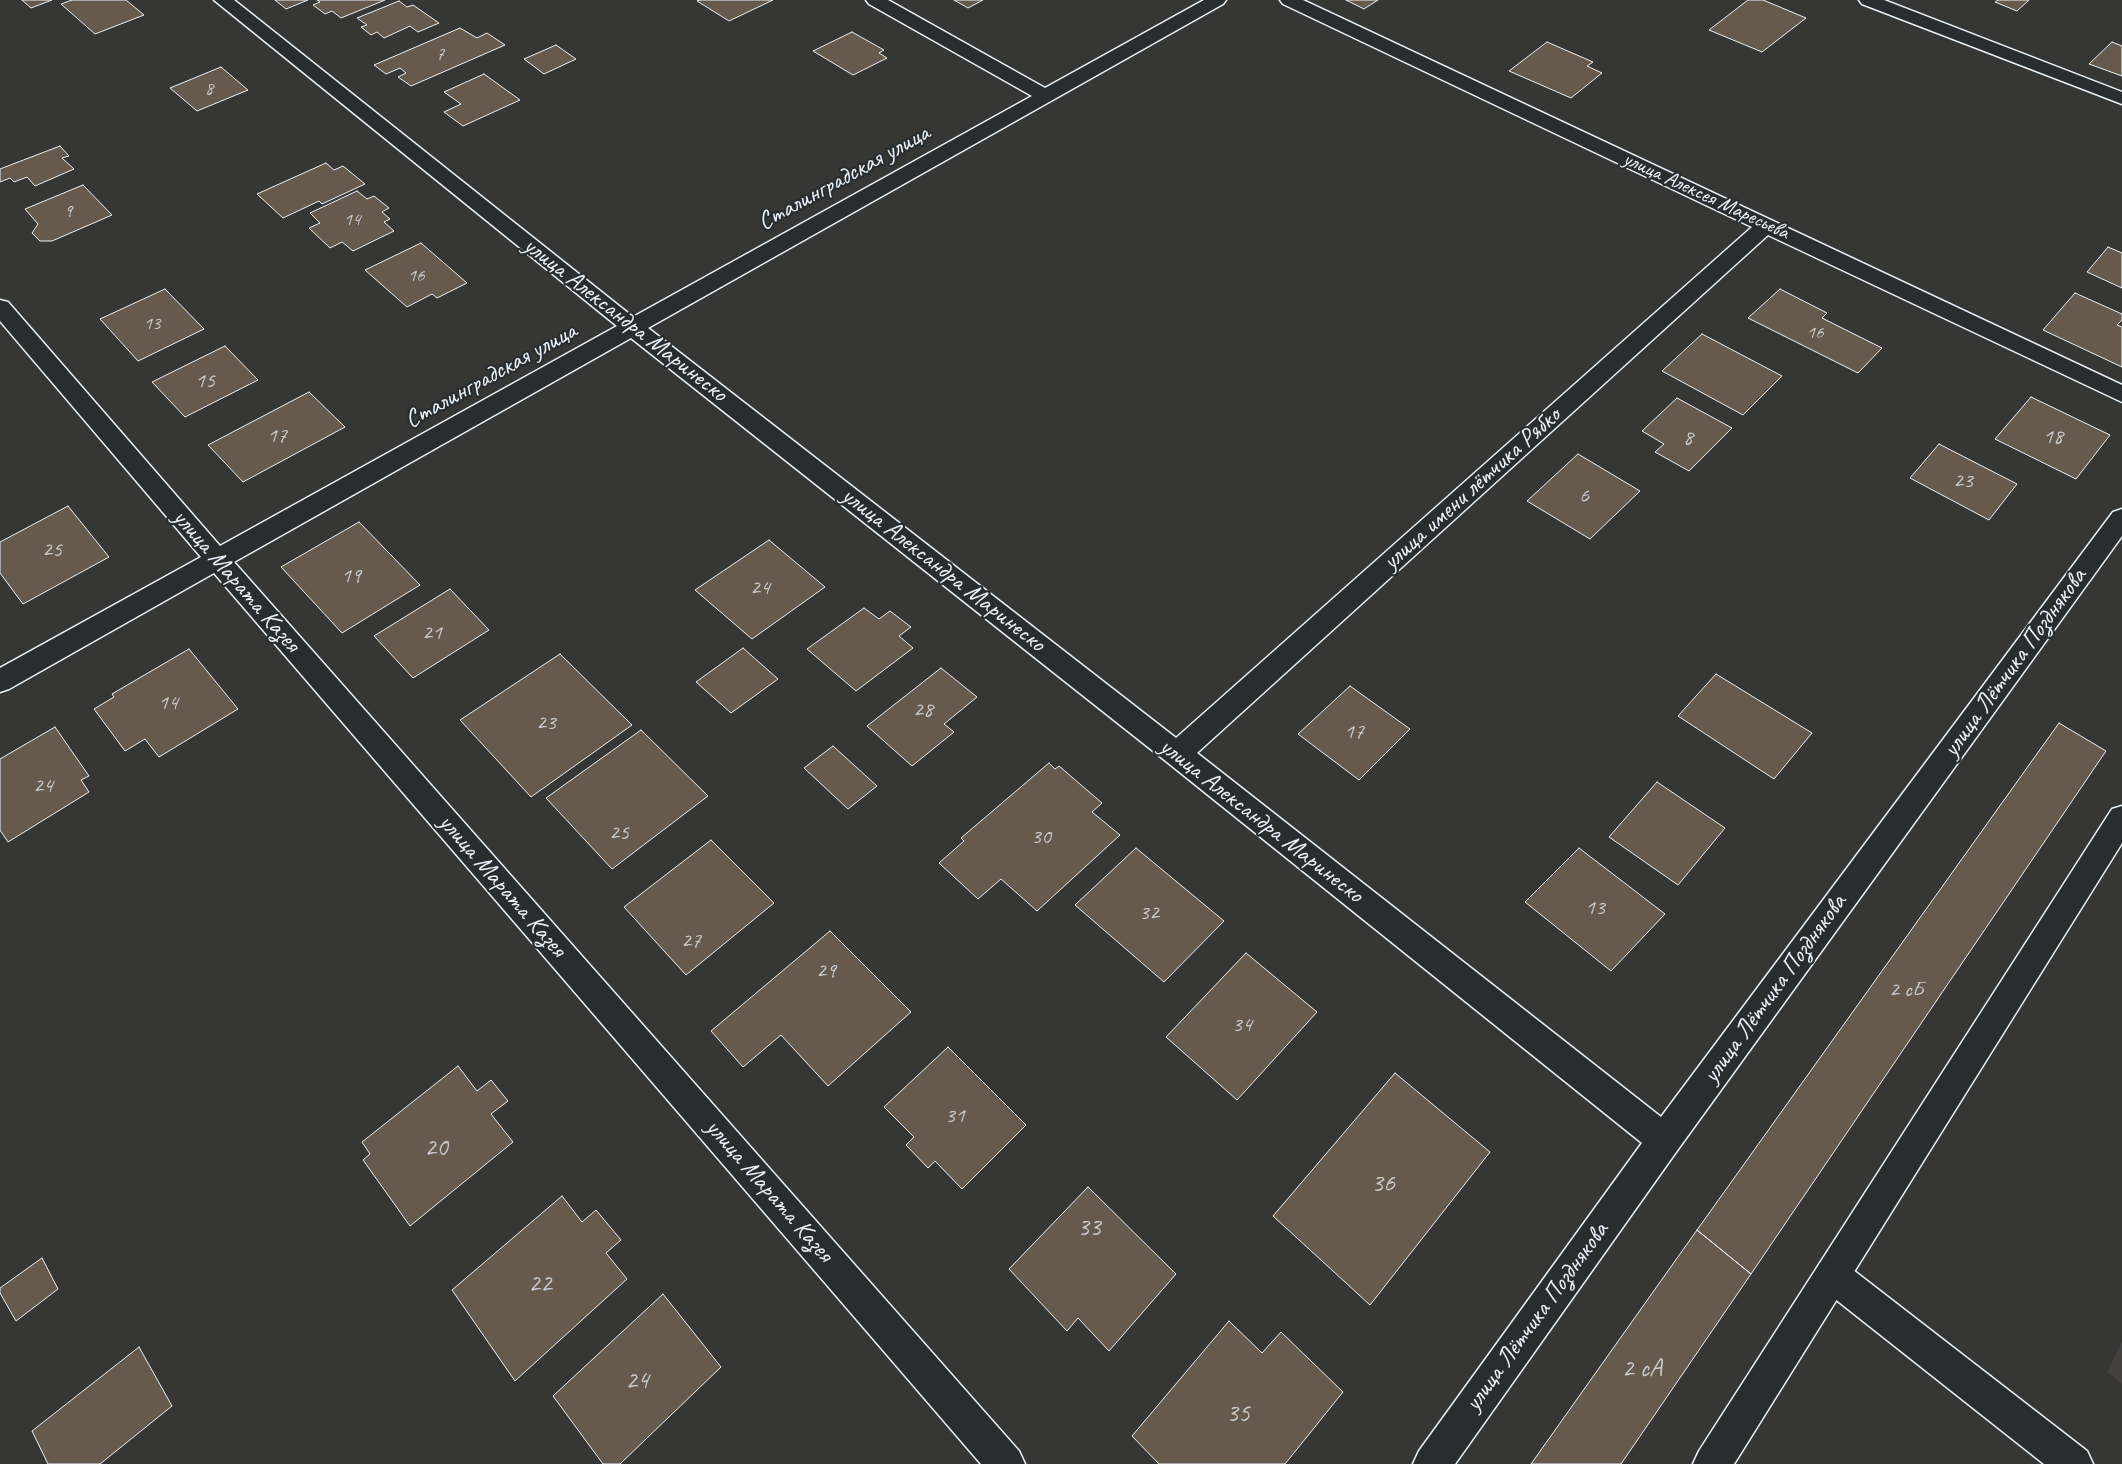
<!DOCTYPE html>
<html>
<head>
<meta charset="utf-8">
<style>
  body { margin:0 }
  canvas { display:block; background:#363634 }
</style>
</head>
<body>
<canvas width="2122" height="1464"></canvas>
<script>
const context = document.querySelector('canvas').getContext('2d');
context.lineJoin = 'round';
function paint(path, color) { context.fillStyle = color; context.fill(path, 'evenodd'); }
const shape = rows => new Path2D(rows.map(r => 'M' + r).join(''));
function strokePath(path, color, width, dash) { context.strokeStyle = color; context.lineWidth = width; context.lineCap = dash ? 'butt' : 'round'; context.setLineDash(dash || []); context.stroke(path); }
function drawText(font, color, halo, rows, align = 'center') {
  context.font = font + ' Caveat,sans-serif'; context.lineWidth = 4.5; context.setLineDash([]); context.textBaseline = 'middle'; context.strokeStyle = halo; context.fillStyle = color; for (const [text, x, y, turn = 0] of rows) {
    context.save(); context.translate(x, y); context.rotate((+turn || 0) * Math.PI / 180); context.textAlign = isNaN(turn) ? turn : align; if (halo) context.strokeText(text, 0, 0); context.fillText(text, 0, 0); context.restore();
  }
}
const built = shape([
  [2122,1342,2122,1384,2107,1372]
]);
const building = shape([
  [22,0,52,0,31,8,22,0],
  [72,0,126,0,144,15,95,34,61,4,72,0],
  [275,0,308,0,286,9,275,0],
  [317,0,385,0,341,18,332,11,325,14,313,5,320,2,317,0],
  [700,0,773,0,729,21,697,1,700,0],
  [954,0,983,0,968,8,954,0],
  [1346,0,1378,0,1364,9,1346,0],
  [1748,0,1763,0,1806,18,1762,52,1709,30,1748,0],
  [1998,0,2029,0,2017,11,1995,2,1998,0],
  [399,1,407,7,413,5,439,23,418,32,410,26,384,38,377,32,371,35,361,27,367,25,357,18,399,1],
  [460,28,477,38,487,33,505,45,411,86,398,77,406,73,400,68,386,74,374,65,460,28],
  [852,32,884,50,879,53,887,58,853,75,813,51,852,32],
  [1547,42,1593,62,1587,66,1602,73,1571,98,1509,71,1547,42],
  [2112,42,2122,46,2122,76,2089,64,2112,42],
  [556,45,576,59,544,74,524,59,556,45],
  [221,67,248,90,197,111,170,88,221,67],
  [484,74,520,100,463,126,444,112,461,104,444,92,484,74],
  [60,146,69,156,62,158,74,169,35,186,27,177,14,182,10,178,0,182,0,169,60,146],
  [326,163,334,170,343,166,365,184,322,204,319,201,283,218,257,194,326,163],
  [83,185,112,215,52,241,40,241,32,233,38,224,25,209,83,185],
  [357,191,367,199,374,196,389,208,382,212,390,219,384,222,394,231,353,251,342,242,330,248,309,228,320,223,310,213,357,191],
  [421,243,467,283,437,298,432,294,407,307,365,270,421,243],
  [2108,247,2122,253,2122,288,2087,272,2108,247],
  [165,289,204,329,138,361,100,319,165,289],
  [1780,289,1827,313,1822,318,1882,348,1858,373,1748,318,1780,289],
  [2075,293,2122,314,2122,320,2117,325,2122,327,2122,367,2043,330,2075,293],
  [1702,334,1782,376,1743,415,1662,371,1702,334],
  [225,346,258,380,185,417,152,382,225,346],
  [309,392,345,427,243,482,208,445,309,392],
  [2031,397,2110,435,2076,479,1995,439,2031,397],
  [1677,398,1732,428,1689,471,1655,452,1664,444,1642,431,1677,398],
  [1939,444,2017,484,1989,520,1910,478,1939,444],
  [1578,454,1640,491,1590,539,1527,501,1578,454],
  [68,506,109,557,23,604,0,573,0,542,68,506],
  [359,522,420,585,342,633,281,567,359,522],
  [769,540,825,587,752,639,695,590,769,540],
  [450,589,489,630,413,678,374,636,450,589],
  [864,608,879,619,890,611,911,627,899,636,913,648,856,691,807,649,864,608],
  [743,648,778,679,731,713,696,682,743,648],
  [189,649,238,709,159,757,145,739,125,751,94,709,114,697,112,694,189,649],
  [560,654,632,725,531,797,460,720,560,654],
  [941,668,977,697,944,724,954,732,912,766,867,726,941,668],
  [1716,674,1812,733,1774,779,1678,716,1716,674],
  [1350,686,1410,729,1359,780,1298,734,1350,686],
  [2059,723,2106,751,1751,1274,1697,1230,2059,723],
  [55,727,89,776,81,780,89,792,8,842,0,830,0,759,55,727],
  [641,730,708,796,612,869,546,798,641,730],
  [833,746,877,786,848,809,804,768,833,746],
  [1049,763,1055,769,1059,766,1102,803,1092,812,1120,835,1037,911,1001,879,978,899,939,863,964,841,961,838,1049,763],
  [1657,782,1725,828,1678,885,1609,837,1657,782],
  [711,840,774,903,686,975,624,907,711,840],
  [1136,848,1224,921,1164,982,1075,905,1136,848],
  [1579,848,1665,914,1611,971,1525,902,1579,848],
  [830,931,911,1012,828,1086,781,1035,743,1067,711,1031,830,931],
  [1246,953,1317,1012,1237,1100,1166,1037,1246,953],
  [948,1047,1026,1125,962,1189,935,1161,928,1168,906,1145,914,1137,884,1107,948,1047],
  [458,1066,477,1091,491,1080,508,1101,491,1114,513,1142,410,1226,363,1160,370,1154,362,1142,458,1066],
  [1395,1073,1490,1152,1370,1305,1273,1216,1395,1073],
  [1088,1187,1176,1274,1109,1351,1078,1318,1067,1331,1009,1269,1088,1187],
  [562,1196,582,1222,596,1210,621,1240,606,1253,627,1279,515,1381,452,1290,562,1196],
  [1697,1230,1751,1274,1621,1464,1531,1464,1697,1230],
  [42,1258,58,1289,16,1321,0,1293,0,1288,42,1258],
  [663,1294,721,1367,620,1464,603,1464,553,1396,663,1294],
  [1229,1321,1262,1353,1281,1332,1343,1392,1285,1464,1159,1464,1132,1436,1229,1321],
  [139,1347,172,1406,100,1464,48,1464,32,1431,139,1347]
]);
const lane = shape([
  [1832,1257,1844,1263,2087,1451,2093,1464,2044,1464,1820,1287,1814,1275,1820,1263,1832,1257]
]);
const street = shape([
  [214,0,234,0,633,317,1032,96,869,4,866,0,888,0,1045,88,1204,0,1226,0,1223,4,648,328,1176,738,1752,227,1283,4,1280,0,1303,0,2122,385,2122,402,1768,235,1197,753,1661,1117,2113,512,2122,509,2122,536,1676,1152,1455,1464,1413,1464,1419,1451,1642,1143,1167,762,631,338,234,562,1019,1451,1025,1464,981,1464,214,573,9,689,0,692,0,668,201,557,0,321,0,300,8,302,220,546,617,326,214,0],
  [1859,0,1884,0,2122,92,2122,104,1862,4,1859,0],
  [2122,806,2122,843,1734,1464,1693,1464,1699,1451,2112,809,2122,806]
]);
const farNumbernames = [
  ["7",440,55],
  ["8",209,89],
  ["9",68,212],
  ["14",352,220],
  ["16",416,276],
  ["13",152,324],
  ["16",1815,333]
];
const farStreetnames = [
  ["улица Алексея Маресьева",1706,196,25]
];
const numberNames = [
  ["15",205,381],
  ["17",277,436],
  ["18",2053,437],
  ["8",1688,438],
  ["23",1963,481],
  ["6",1584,496],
  ["25",52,550],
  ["19",351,576],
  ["24",760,588],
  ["21",432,633],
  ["14",168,703],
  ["28",923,710],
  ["23",546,723],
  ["17",1354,732],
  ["24",43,786],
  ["25",619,833],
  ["30",1041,837],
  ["13",1595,908],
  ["32",1149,913],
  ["27",691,941],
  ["29",826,971],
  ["2 сБ",1906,990],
  ["34",1242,1025],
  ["31",955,1116]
];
const streetNames = [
  ["Сталинградская улица",844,178,-29],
  ["улица Александра Маринеско",625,320,38],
  ["Сталинградская улица",491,376,-29],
  ["улица имени лётчика Рябко",1472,489,-42],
  ["улица Александра Маринеско",943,570,38],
  ["улица Марата Казея",236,581,49],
  ["улица Лётчика Позднякова",2015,663,-54],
  ["улица Александра Маринеско",1261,821,38],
  ["улица Марата Казея",502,886,49],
  ["улица Лётчика Позднякова",1775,989,-54],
  ["улица Марата Казея",769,1191,49],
  ["улица Лётчика Позднякова",1537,1317,-54]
];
const nearNumbernames = [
  ["20",436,1148],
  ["36",1383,1184],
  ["33",1089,1228],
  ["22",540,1284],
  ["2 сА",1642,1369],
  ["24",637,1381],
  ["35",1238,1414]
];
paint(built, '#44413c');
paint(building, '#665a4d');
strokePath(building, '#e8f1f8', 1);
strokePath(lane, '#e8f1f8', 3);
strokePath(street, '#e8f1f8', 3);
paint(lane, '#2a2d2e');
paint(street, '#2a2d2e');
drawText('19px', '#c8cbcd', null, farNumbernames);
drawText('21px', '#e8f1f8', '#2a2d2e', farStreetnames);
drawText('22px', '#c8cbcd', null, numberNames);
drawText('25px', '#e8f1f8', '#2a2d2e', streetNames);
drawText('26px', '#c8cbcd', null, nearNumbernames);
</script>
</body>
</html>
